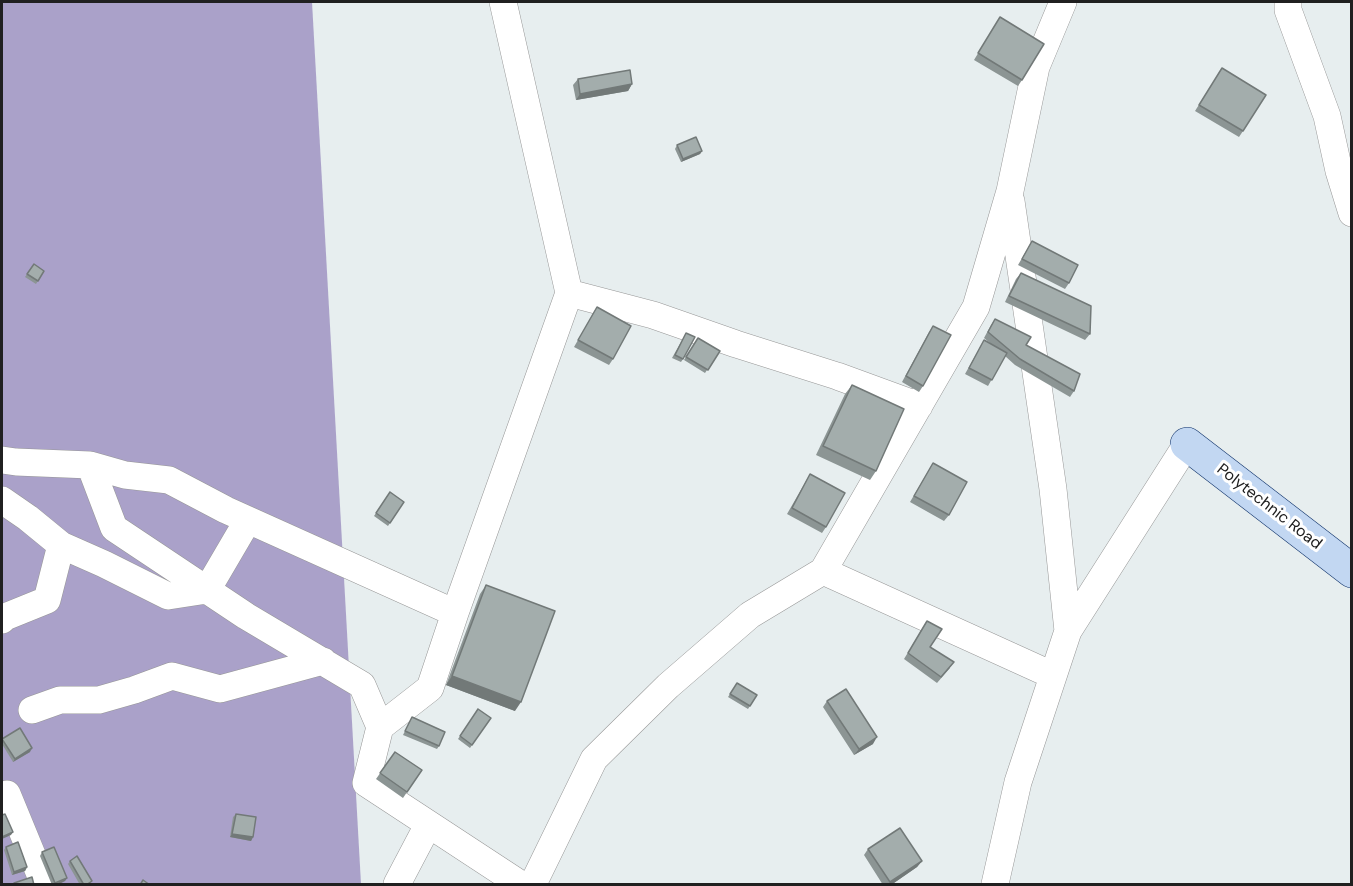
<!DOCTYPE html>
<html>
<head>
<meta charset="utf-8">
<style>
  body { margin:0 }
  #map { position:relative; width:1353px; height:886px; overflow:hidden; background:#e7eeef; font-family:"DM Sans",sans-serif }
  canvas { display:block }
  .frame { position:absolute; inset:0; border:3px solid #202020; pointer-events:none }
</style>
</head>
<body>
<div id="map">
<canvas width="1353" height="886"></canvas>
<div class="frame"></div>
</div>
<script>
const context = document.querySelector('canvas').getContext('2d');
context.lineJoin = 'round';
function paint(path, color) { context.fillStyle = color; context.fill(path, 'evenodd'); }
const shape = rows => new Path2D(rows.map(r => 'M' + r).join(''));
function strokePath(path, color, width, dash) { context.strokeStyle = color; context.lineWidth = width; context.lineCap = dash ? 'butt' : 'round'; context.setLineDash(dash || []); context.stroke(path); }
function drawText(font, color, halo, rows, align = 'center') {
  context.font = font + ' "DM Sans",sans-serif'; context.lineWidth = 6; context.setLineDash([]); context.textBaseline = 'middle'; context.strokeStyle = halo; context.fillStyle = color; for (const [text, x, y, turn = 0] of rows) {
    context.save(); context.translate(x, y); context.rotate((+turn || 0) * Math.PI / 180); context.textAlign = isNaN(turn) ? turn : align; if (halo) context.strokeText(text, 0, 0); context.fillText(text, 0, 0); context.restore();
  }
}
const forest = shape([
  [2,2,312,2,361,884,2,884]
]);
const street = shape([
  [1288,2,1288,10,1327,116,1339,171,1352,213],
  [569,293,653,315,736,344,837,376,919,406],
  [2,460,16,462,90,465,114,528,246,616,362,685,380,727,366,783,520,884],
  [90,465,125,475,169,480,226,510,455,613],
  [2,500,28,518,61,545,104,564,168,596,207,590,248,520],
  [2,620,5,617,47,600,61,545],
  [1068,631,1187,444],
  [1052,675,823,571,976,307,1010,191,1036,67,1063,2],
  [32,710,60,700,99,700,134,690,172,676,220,689,323,661],
  [380,727,430,688,455,613,569,293,503,2],
  [7,794,44,884],
  [397,884,428,825],
  [533,884,594,759,668,686,750,615,823,571],
  [995,884,1018,782,1068,631,1053,489,1011,201]
]);
const secondary = shape([
  [1187,444,1352,571]
]);
const wall = shape([
  [1000,17,1022,80,1018,86,974,60],
  [1222,68,1243,131,1239,137,1195,111],
  [578,79,632,84,628,91,576,100,573,85],
  [677,145,702,151,700,154,681,162,675,149],
  [1032,241,1069,283,1065,289,1018,265],
  [34,264,44,271,36,284,25,277],
  [1021,273,1090,334,1085,340,1005,302,1016,279],
  [597,307,613,359,609,365,574,347],
  [995,319,1026,345,1074,391,1070,397,1015,365,1005,356,988,386,965,374,984,340,991,344,984,338,991,325],
  [933,326,923,386,919,392,902,382,929,332],
  [686,333,683,359,681,362,672,358],
  [698,338,720,351,705,373,684,360],
  [852,385,876,471,870,480,816,455,845,394],
  [933,463,949,515,944,521,910,502],
  [810,474,826,527,822,533,787,514],
  [390,492,404,502,388,526,374,516],
  [486,585,515,711,446,685,480,594],
  [927,621,930,647,950,668,937,683,904,659],
  [737,683,757,695,748,709,728,697],
  [827,701,873,744,854,755,823,707],
  [478,709,491,718,470,748,458,739],
  [412,717,439,746,437,749,403,735],
  [2,739,30,752,13,762,2,744],
  [395,752,422,770,403,798,376,779],
  [236,814,253,837,251,841,230,837,233,817],
  [6,847,27,867,25,871,12,875,4,850],
  [868,849,922,861,917,867,891,885,883,885,864,855],
  [42,852,67,878,65,881,57,885,52,885,40,856],
  [70,861,92,881,90,884,80,885,68,864]
]);
const shadedWall = shape([
  [632,84,628,91,576,100,580,94],
  [702,151,700,154,681,162,683,159],
  [452,676,521,702,515,711,446,685],
  [877,737,873,744,854,755,859,749],
  [32,748,30,752,13,762,15,759],
  [13,832,11,835,2,839,2,837],
  [232,834,253,837,251,841,230,837],
  [922,861,917,867,891,885,888,885,890,882],
  [27,867,25,871,12,875,14,872],
  [67,878,65,881,57,885,54,885]
]);
const building = shape([
  [1000,17,1044,44,1022,80,978,53,1000,17],
  [1222,68,1266,95,1243,131,1199,105,1222,68],
  [630,70,632,84,580,94,578,79,630,70],
  [696,137,702,151,683,159,677,145,696,137],
  [1032,241,1078,265,1069,283,1022,259,1032,241],
  [34,264,44,271,38,281,27,274,34,264],
  [1021,273,1091,306,1090,334,1009,296,1021,273],
  [597,307,631,326,613,359,578,340,597,307],
  [995,319,1031,337,1026,345,1080,374,1074,391,1020,359,988,332,995,319],
  [933,326,951,335,923,386,906,376,933,326],
  [686,333,695,337,683,359,675,355,686,333],
  [698,338,720,351,708,370,686,357,698,338],
  [984,340,1007,353,992,380,969,368,984,340],
  [852,385,904,409,876,471,823,446,852,385],
  [933,463,967,482,949,515,914,496,933,463],
  [810,474,845,493,826,527,792,508,810,474],
  [390,492,404,502,390,523,376,513,390,492],
  [486,585,555,611,521,702,452,676,486,585],
  [927,621,942,629,930,647,954,662,941,677,908,653,927,621],
  [737,683,757,695,750,706,730,694,737,683],
  [846,689,877,737,859,749,827,701,846,689],
  [478,709,491,718,472,745,460,736,478,709],
  [412,717,445,732,439,746,405,731,412,717],
  [20,728,32,748,15,759,2,739,20,728],
  [395,752,422,770,407,792,380,773,395,752],
  [5,814,13,832,2,837,2,815,5,814],
  [236,814,256,817,253,837,232,834,236,814],
  [900,828,922,861,890,882,868,849,900,828],
  [18,842,27,867,14,872,6,847,18,842],
  [54,847,67,878,55,883,42,852,54,847],
  [77,856,92,881,86,885,84,885,70,861,77,856],
  [32,877,34,885,14,885,14,883,32,877],
  [143,880,150,885,140,885,143,880]
]);
const streetNames = [
  ["Polytechnic Road",1269,507,38]
];
paint(forest, '#aaa1c9');
strokePath(street, '#979797', 28);
strokePath(secondary, '#12346b', 34);
strokePath(street, '#fff', 27);
strokePath(secondary, '#c2d7f2', 33);
paint(wall, '#8c9594');
paint(shadedWall, '#727978');
paint(building, '#a3adac');
strokePath(building, '#727978', 1.5);
drawText('16px', '#202020', '#fff', streetNames);
</script>
</body>
</html>
